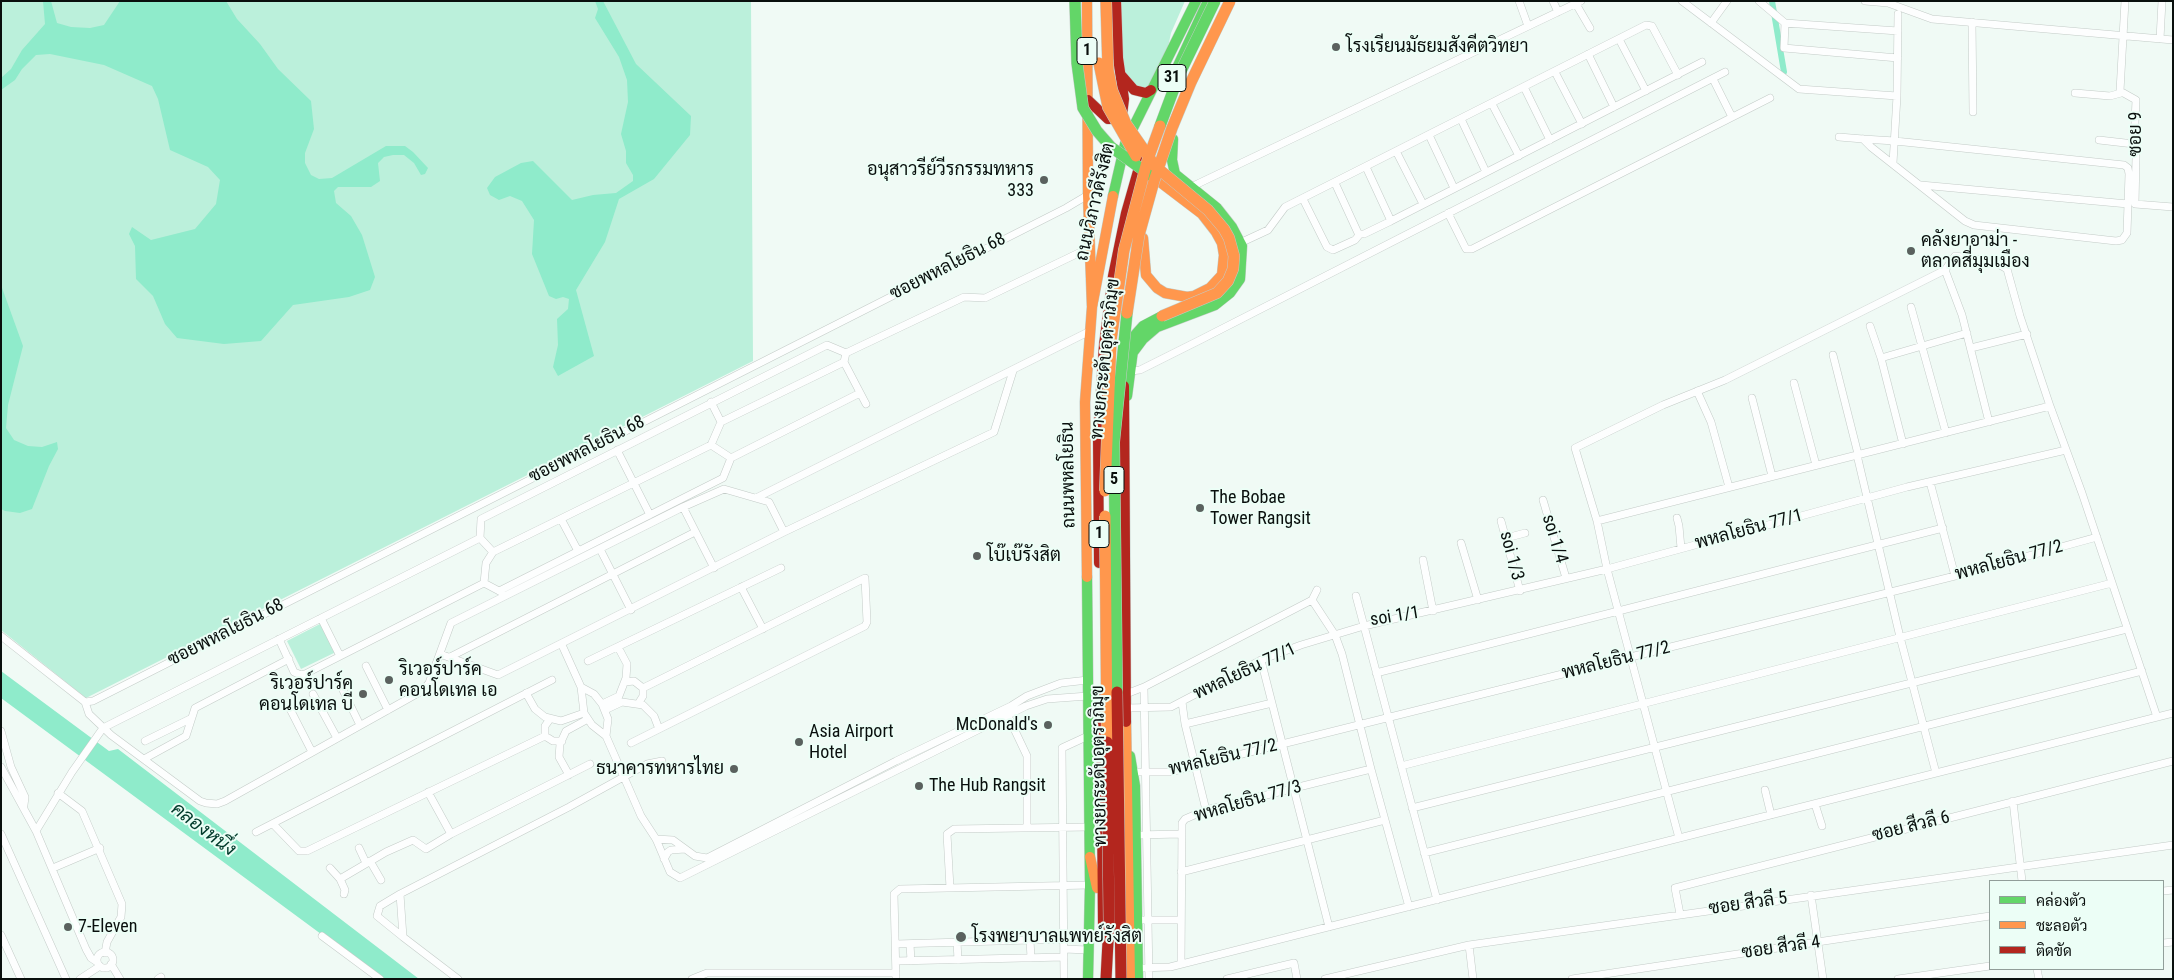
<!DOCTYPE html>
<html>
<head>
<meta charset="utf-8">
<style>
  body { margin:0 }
  #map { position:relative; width:2174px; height:980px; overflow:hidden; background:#f0faf5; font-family:"Roboto Condensed",Sarabun,sans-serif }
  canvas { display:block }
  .frame { position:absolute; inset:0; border:2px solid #090f0d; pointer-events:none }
  .legend { position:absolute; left:1989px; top:880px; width:175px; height:90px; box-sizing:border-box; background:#ecfef6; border:1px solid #919e99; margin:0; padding:6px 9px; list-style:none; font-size:15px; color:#090f0d }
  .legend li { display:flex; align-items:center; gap:10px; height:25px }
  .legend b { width:25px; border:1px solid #919e99 }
</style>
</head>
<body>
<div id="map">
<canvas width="2174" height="980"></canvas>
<div class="frame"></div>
<ul class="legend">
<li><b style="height:6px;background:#63d668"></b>คล่องตัว</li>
<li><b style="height:6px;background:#ff974d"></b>ชะลอตัว</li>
<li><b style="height:6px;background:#b3261e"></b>ติดขัด</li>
</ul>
</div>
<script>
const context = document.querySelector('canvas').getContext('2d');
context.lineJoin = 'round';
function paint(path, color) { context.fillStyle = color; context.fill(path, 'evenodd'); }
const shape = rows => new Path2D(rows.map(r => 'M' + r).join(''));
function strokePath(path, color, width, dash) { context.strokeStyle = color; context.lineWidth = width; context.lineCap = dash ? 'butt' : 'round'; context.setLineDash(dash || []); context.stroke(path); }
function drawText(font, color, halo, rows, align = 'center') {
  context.font = font + ' "Roboto Condensed",Sarabun,sans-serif'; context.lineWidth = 4; context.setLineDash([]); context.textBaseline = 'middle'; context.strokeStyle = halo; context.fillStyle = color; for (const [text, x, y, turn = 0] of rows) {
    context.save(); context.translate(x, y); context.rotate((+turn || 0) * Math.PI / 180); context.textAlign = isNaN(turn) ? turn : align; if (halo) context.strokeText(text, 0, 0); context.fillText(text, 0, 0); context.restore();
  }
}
const green = shape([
  [1,1,751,1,753,361,86,698,1,630],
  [1118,1,1185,1,1171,33,1163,71,1145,91,1129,86,1121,70],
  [322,623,336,652,301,669,287,641]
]);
const water = shape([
  [43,1,51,1,57,23,71,27,90,28,104,25,120,1,226,1,237,19,260,44,278,69,311,101,314,129,305,153,305,163,311,175,319,179,332,178,386,146,405,146,413,152,428,168,425,174,421,175,414,163,404,155,393,155,384,157,378,163,380,181,371,187,338,187,334,191,336,203,351,216,362,235,375,277,370,290,349,297,293,305,261,341,224,344,177,338,165,324,153,296,136,279,135,246,129,234,132,227,151,240,195,229,216,204,220,180,208,167,170,150,158,99,152,86,104,65,50,54,36,55,22,69,15,80,1,90,1,78,11,69,22,50,45,24],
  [595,1,603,1,636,64,691,116,690,135,654,179,619,199,605,242,576,290,594,356,558,376,553,367,558,345,557,319,568,309,569,299,563,297,556,299,549,296,532,254,534,220,522,201,510,196,499,200,490,195,487,188,495,177,521,163,533,161,572,200,593,195,616,193,633,181,633,175,626,163,626,151,621,134,628,102,627,80,619,57,595,18,598,9],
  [1,285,23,346,8,405,6,428,14,440,28,446,42,447,57,442,58,449,49,466,32,509,20,513,5,511,1,509],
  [1,671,109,751,118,749,419,979,382,979,1,698]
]);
const canal = shape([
  [1772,1,1784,72]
]);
const street = shape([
  [1519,1,1528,26],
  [1553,1,1558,12],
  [1682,1,1799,89,1897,96],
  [1759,1,1785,23,1898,31],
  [1865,1,1888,3,1932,19,2173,40],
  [2125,1,2120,91,2136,100,2134,144,2136,157,2135,204,2173,207],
  [1576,4,1590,28],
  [1972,22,1973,112],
  [1711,23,1727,1],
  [1785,23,1784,48,1898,58],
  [1619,39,1646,91],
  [2160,39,2162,1],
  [1588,54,1614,107],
  [1555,72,1582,124],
  [1713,79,1732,117],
  [1524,87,1550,140],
  [2075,93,2110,96,2121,93],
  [1492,104,1519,156],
  [1461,119,1486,172],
  [1429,135,1454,188],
  [1839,137,1863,139,1895,141,2124,165,2128,168,2129,174,2127,233,2122,240,2116,241,1974,225,1965,221,1871,147,1863,139],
  [2099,140,2134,144],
  [1396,151,1423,204],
  [1893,163,1897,96,1898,14],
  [1366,167,1391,221],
  [1335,183,1358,233,1360,234],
  [1921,185,2128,204],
  [1191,187,1581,1],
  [1303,199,1327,247,1333,250,1355,240,1360,234,1364,234,1391,221,1702,62],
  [1448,213,1466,249,1472,249,1770,98],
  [1240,243,1268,230,1285,207,1646,25,1652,26,1678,75],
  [1945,270,1962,315,1989,422],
  [1911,307,1946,433],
  [1870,326,1881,358,1903,444],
  [1971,348,2027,334],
  [846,353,964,297,985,298,1089,248],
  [1833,355,1858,454],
  [1881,358,1967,333],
  [844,362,866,404],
  [1130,371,1140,370,1202,339,1725,72],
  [1794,383,1816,465],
  [1697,391,1711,422,1729,487],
  [1752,398,1772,476],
  [721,422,844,362,846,353],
  [617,450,650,515],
  [1857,455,1900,637,1936,773],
  [731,458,860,393],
  [1930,482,1955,576],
  [756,498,1090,331],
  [1543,500,1566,578],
  [683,507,714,568],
  [1677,518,1679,526,1681,548],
  [561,519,578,551],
  [1501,521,1520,591],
  [1597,521,2050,406],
  [1506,538,1525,533],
  [1461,543,1478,600],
  [600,549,631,610],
  [493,552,480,538,481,519,827,345,846,353],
  [1423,560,1433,611],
  [484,583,486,563,493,552,711,445,721,422,711,402],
  [484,583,501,592],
  [741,587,763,629],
  [499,591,723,478,731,458,711,445],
  [1356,596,1437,900],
  [1312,600,1317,590],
  [321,618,340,656],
  [1,636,85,702,89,714,111,735,200,801,206,803,217,804,225,801,422,691,429,683,451,623,683,507,724,489,769,502,784,532],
  [279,639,294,672,301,675,305,674,484,583],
  [562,645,581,687,584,713,592,725,606,736,641,816,656,839,670,872,680,878,1026,706,1047,699,1088,696],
  [440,654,498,675,784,532,994,432,1013,371],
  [450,657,695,532],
  [1261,660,1329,927],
  [588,661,781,568],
  [366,666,388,710],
  [1376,673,1943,528],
  [338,680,360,725],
  [625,682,634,681,643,688,643,696,638,704],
  [581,687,594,694,602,704,608,719,606,736],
  [1144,687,1149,979],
  [526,693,535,709,545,717,561,721,584,713],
  [313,694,337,738],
  [1126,694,1144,687,1312,600,1335,635,1342,654,1371,769,1409,907],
  [85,702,93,701,1066,208,1088,195],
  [1182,702,1185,724,1206,810],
  [602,704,619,696,626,678,627,664,618,647],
  [288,705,312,752],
  [1126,708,1171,707,1261,660,1301,645,1364,626,1607,569,1907,487,2066,450],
  [605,710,622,702,643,705,654,716,659,729],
  [1008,716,1027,756,1027,827],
  [550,719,545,726,545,736,553,741,562,741],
  [1185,724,1272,703],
  [1,731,11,767,25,797,24,805],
  [145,741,190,719],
  [631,743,865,626,867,622,865,578,643,688],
  [144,759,186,736,195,708,289,659],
  [1401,766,2112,583],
  [1,767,36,831],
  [1134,772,1170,772,1955,576,2097,537],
  [569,775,559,757,560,744,566,731,588,719],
  [1765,790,1771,815],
  [428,792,451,834],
  [58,793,82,811,122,904,121,917,107,942,105,953],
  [2013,801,2022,881],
  [1815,804,1822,826],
  [1412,808,2127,629],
  [273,824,299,851,307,851,545,736],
  [256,832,552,680],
  [1,834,66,979],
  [1136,835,1181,834],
  [1679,838,1607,569,1597,521,1575,448,1663,405,1725,380,1945,270,1955,256,1994,262,2007,269,2020,316,2050,406,2082,493,2157,717],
  [656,839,673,840,695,856,707,858,896,761,1011,706,1027,696,1061,683,1088,680],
  [359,848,366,863],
  [1424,853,2142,671],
  [664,859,668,852,671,850,685,849],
  [370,861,381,880],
  [53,868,100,848],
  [330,868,340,879,386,852,413,840,426,849,451,834,590,764],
  [1181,872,1385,820],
  [340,879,345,890,344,894],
  [950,888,947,834,954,829,1089,827],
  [2163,891,2173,890],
  [400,894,380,906,377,916,403,937],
  [1811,895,1823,979],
  [1680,914,1675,888,2173,761],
  [1138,920,1180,920],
  [1,935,21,979],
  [322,936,380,979],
  [1030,940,1031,958],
  [957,942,958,960],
  [2163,943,2173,942],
  [896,944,1064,939],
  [910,944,911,961],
  [1469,945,1473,979],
  [1064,949,1088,950],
  '97 960a8 8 0 1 1 16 0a8 8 0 1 1-16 0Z',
  [896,961,1064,957],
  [97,962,91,958,86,949,36,831,72,772,103,728,480,538],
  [111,964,120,979],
  [1181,964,1182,823,1185,819,1206,810,1371,769],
  [1138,968,1170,967,2173,713],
  [2037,969,2039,979],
  [80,979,100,966],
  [158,979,161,977],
  [458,979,403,937,400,894,569,807,647,764,662,761],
  [692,979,707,973,896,973],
  [896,979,894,894,900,889,1090,885],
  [1064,979,1062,748,1088,736],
  [1227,979,1294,963,1297,979],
  [1325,979,1469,945,2173,845],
  [1572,979,1990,916],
  [1898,979,1990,966]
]);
const fast = shape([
  [1169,85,1208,1],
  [1113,196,1125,144,1196,1],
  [1131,355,1143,339,1157,327,1215,305,1230,293,1240,279,1242,246,1232,227,1217,208,1175,174,1172,160,1173,139],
  [1127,396,1135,335,1143,326,1162,316],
  [1087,577,1090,885,1088,979],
  [1130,756,1135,786,1138,979]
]);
const slow = shape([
  [1087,1,1088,195,1092,307],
  [1143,238,1146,275,1157,288,1165,293,1187,297,1194,296,1210,288,1222,275,1224,255,1222,243,1216,232,1202,214,1160,182],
  [1087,577,1085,402,1092,307,1113,196],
  [1126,722,1130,979],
  [1090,857,1097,888]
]);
const jam = shape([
  [1121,75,1134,90,1146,93,1151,90],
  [1088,100,1108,119,1119,119,1122,115,1124,99,1118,58,1116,1],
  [1124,386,1126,722],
  [1099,563,1098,435,1104,345,1113,276,1126,213,1142,157],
  [1101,693,1103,925]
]);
const fastBridge = shape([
  [1075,1,1077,63,1083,108,1097,131,1111,147,1150,175],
  [1160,126,1179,75,1215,1],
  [1117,692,1114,442,1127,313]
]);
const slowBridge = shape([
  [1106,1,1108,70,1112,90,1126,124,1155,166,1208,210,1224,229,1229,238,1234,256,1233,269,1228,281,1217,293,1162,316],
  [1099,63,1108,107,1136,156],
  [1127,313,1139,235,1154,181,1172,128,1191,82,1230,1],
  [1105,491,1111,340,1124,250,1147,162,1160,126],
  [1105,516,1107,742]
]);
const jamBridge = shape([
  [1117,692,1121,979],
  [1106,979,1109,923,1107,742]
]);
const markers = [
  [1336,47,5,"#5a615e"],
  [1044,180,5,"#5a615e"],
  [1911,251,5,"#5a615e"],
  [1200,508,5,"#5a615e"],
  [977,556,5,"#5a615e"],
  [389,680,5,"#5a615e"],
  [363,694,5,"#5a615e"],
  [1048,725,5,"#5a615e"],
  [799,742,5,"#5a615e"],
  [734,769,5,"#5a615e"],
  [919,786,5,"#5a615e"],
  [68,927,5,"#5a615e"],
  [961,937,6,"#5a615e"]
];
const shields = [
  [1087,51,20],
  [1172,78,28],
  [1114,480,20],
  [1099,534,20]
];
const shieldNames = [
  ["1",1087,51],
  ["31",1172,78],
  ["5",1114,480],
  ["1",1099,534]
];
const poiNames = [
  ["โรงเรียนมัธยมสังคีตวิทยา",1346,47],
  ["อนุสาวรีย์วีรกรรมทหาร",1034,170,"right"],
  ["333",1034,191,"right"],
  ["คลังยาอาม่า -",1921,241],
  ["ตลาดสี่มุมเมือง",1921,262],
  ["The Bobae",1210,498],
  ["Tower Rangsit",1210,519],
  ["โบ๊เบ๊รังสิต",987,556],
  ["ริเวอร์ปาร์ค",399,670],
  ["คอนโดเทล เอ",399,691],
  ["ริเวอร์ปาร์ค",353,684,"right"],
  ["คอนโดเทล บี",353,705,"right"],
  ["McDonald's",1038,725,"right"],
  ["Asia Airport",809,732],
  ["Hotel",809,753],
  ["ธนาคารทหารไทย",724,769,"right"],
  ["The Hub Rangsit",929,786],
  ["7-Eleven",78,927],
  ["โรงพยาบาลแพทย์รังสิต",972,937]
];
const streetNames = [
  ["ซอย 9",2136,134,-90],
  ["ถนนวิภาวดีรังสิต",1096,202,-77],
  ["ซอยพหลโยธิน 68",948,267,-27],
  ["ทางยกระดับอุตราภิมุข",1106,359,-84],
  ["ซอยพหลโยธิน 68",587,450,-27],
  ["ถนนพหลโยธิน",1069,475,-91],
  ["พหลโยธิน 77/1",1749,530,-15],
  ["soi 1/4",1554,539,73],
  ["soi 1/3",1511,556,75],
  ["พหลโยธิน 77/2",2009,561,-15],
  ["soi 1/1",1395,617,-9],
  ["ซอยพหลโยธิน 68",226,633,-27],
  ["พหลโยธิน 77/2",1616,661,-14],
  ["พหลโยธิน 77/1",1245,672,-25],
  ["พหลโยธิน 77/2",1223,758,-13],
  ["ทางยกระดับอุตราภิมุข",1100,766,-91],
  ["พหลโยธิน 77/3",1248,802,-16],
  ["ซอย สีวลี 6",1911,827,-14],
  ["ซอย สีวลี 5",1748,904,-8],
  ["ซอย สีวลี 4",1781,948,-8]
];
const waterNames = [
  ["คลองหนึ่ง",203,830,37]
];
paint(green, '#bbf0db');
paint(water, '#8febcb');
strokePath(canal, '#8febcb', 6);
strokePath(street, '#c3cbc7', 8);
strokePath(fast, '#c3cbc7', 11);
strokePath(slow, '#c3cbc7', 11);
strokePath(jam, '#c3cbc7', 11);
strokePath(street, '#fdfefe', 7);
strokePath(fast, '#63d668', 10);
strokePath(slow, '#ff974d', 10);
strokePath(jam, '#b3261e', 10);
strokePath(fastBridge, '#c3cbc7', 12, []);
strokePath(slowBridge, '#c3cbc7', 12, []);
strokePath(jamBridge, '#c3cbc7', 12, []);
strokePath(fastBridge, '#63d668', 11);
strokePath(slowBridge, '#ff974d', 11);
strokePath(jamBridge, '#b3261e', 11);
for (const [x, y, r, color] of markers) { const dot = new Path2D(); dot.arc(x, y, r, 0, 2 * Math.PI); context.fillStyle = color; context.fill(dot); strokePath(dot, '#ecfef6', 2); }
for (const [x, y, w] of shields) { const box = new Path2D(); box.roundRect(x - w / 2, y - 13.5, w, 27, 4); context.fillStyle = '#ecfef6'; context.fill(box); strokePath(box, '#090f0d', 1); }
drawText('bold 16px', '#090f0d', null, shieldNames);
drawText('18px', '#090f0d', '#ecfef6', poiNames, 'left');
drawText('18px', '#090f0d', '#ecfef6', streetNames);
drawText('italic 19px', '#003b2b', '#ecfef6', waterNames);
</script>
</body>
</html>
